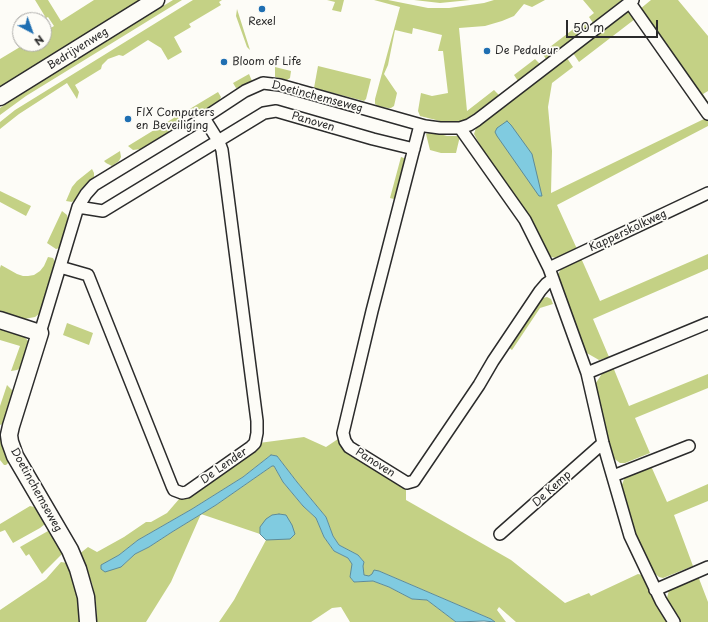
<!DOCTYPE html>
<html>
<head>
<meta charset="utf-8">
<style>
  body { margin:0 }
  #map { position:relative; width:708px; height:622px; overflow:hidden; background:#fdfcf7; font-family:"Playpen Sans",sans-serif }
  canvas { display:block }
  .north { position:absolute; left:12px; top:12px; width:40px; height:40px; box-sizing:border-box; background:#fdfcf7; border:1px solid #a9a8a5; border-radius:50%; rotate:139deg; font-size:11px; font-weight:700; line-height:16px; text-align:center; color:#2b2b2b }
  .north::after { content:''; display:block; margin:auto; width:14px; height:18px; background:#1f6fb2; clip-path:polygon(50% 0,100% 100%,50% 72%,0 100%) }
  .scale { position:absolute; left:566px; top:20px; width:92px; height:18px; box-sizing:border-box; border:2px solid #2b2b2b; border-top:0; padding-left:5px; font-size:12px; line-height:14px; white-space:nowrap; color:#2b2b2b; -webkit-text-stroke:3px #fdfcf7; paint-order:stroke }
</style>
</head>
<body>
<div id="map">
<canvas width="708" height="622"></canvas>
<div class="north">N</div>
<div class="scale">50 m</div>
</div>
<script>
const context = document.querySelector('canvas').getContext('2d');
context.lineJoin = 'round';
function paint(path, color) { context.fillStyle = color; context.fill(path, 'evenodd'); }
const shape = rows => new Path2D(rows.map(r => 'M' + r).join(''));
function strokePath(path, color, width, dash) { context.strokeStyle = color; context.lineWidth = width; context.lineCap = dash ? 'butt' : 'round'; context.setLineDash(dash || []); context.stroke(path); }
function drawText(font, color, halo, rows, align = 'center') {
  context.font = font + ' "Playpen Sans",sans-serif'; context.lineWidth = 3.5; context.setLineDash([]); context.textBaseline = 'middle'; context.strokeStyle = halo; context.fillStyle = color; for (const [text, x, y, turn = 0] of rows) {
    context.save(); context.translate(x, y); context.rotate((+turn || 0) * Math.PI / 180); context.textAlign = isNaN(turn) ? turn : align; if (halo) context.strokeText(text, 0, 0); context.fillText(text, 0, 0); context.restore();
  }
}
const green = shape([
  [35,0,48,0,61,21,94,0,144,0,0,89,0,59,25,44,44,44,44,32,54,26,48,17,46,18],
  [173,0,182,0,26,96,0,115,0,108,15,97],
  [193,0,222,0,219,2,221,5,189,24,191,27,174,37,182,52,168,60,161,48,148,40,123,56,119,55,108,59,102,65,101,69,75,85,79,92,77,99,67,83,19,114,0,129,0,122,15,110],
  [327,0,344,0,341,12,332,10,335,2],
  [374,0,388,0,428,8,449,8,484,3,494,0,545,0,532,7,524,4,514,16,502,21,485,26,459,28,467,111,494,90,499,95,466,120,455,123,444,122,420,116,418,111,421,93,432,96,448,93,443,51,438,51,442,35,413,28,412,34,395,30,388,65,384,74,397,93,394,106,391,108,388,108,378,106,375,104,375,99,400,7],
  [414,0,470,0,440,3],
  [583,0,622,0,593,23,589,17,594,13],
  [651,0,678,0,708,36,708,91,703,94,708,102,708,107,640,9],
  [237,9,250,50,247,47,236,16],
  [631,9,635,19,579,62,573,53],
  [584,21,588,27,546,59,542,53],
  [567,58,573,67,552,83,548,107,552,151,551,193,704,119,685,90,708,119,708,126,557,205,577,249,556,258,547,256,516,197,481,147,474,134,476,128],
  [535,59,540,64,518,81,514,75],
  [318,66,371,79,366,99,364,101,314,88],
  [275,67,291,71,290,78,287,80,275,77],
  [249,74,252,81,242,87,236,88,233,83],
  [218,92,221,97,219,101,201,113,192,113,188,110],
  [177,116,180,121,177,127,141,149,133,150,128,146],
  [432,132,447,136,460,136,456,153,441,153,430,150,426,134],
  [120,151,121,157,119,161,112,166,106,163,104,161],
  [401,157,407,159,398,200,390,198],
  [92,169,94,173,94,177,81,189,75,200,72,202,66,201,72,187,77,181],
  [0,191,31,206,26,216,0,202],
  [62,211,67,215,69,224,60,248,56,249,47,243],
  [708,254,708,269,593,319,609,357,599,360,585,352,557,276,561,269,564,266,581,258,600,301],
  [48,257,53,258,56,264,41,311,39,314,35,317,24,319,0,311,0,268,1,265,17,274,23,276,28,276,34,275,40,271,44,266],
  [547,297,551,299,553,304,540,308,512,350,508,347,538,302,543,298],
  [67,323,93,333,89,345,63,335],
  [0,326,22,334,28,341,29,346,22,367,17,370,11,371,20,346,0,340],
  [613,367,629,406,708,374,708,388,635,418,650,453,625,463,620,463,612,457,594,386,603,372],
  [7,385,12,390,13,393,5,423,0,425,0,406],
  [0,434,3,436,9,462,6,465,4,465,0,460],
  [304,437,326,447,338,439,344,450,406,488,406,500,511,560,565,603,589,593,591,596,638,574,642,575,652,594,669,622,516,622,499,607,497,610,506,622,495,622,491,619,379,571,369,577,364,575,362,566,364,562,358,555,339,545,333,536,326,517,297,482,277,456,271,455,243,477,192,509,138,540,119,555,102,565,121,567,135,554,149,547,172,532,216,505,272,466,274,466,283,482,303,506,316,518,324,537,334,551,348,558,353,565,350,577,354,582,373,581,389,587,412,599,427,600,456,622,350,622,341,607,332,608,311,622,219,622,234,600,266,540,260,534,201,514,171,582,146,622,97,622,96,603,92,583,78,555,88,547,97,552,124,537,146,522,151,522,167,513,180,498,186,497,259,443],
  [651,466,667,502,708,484,708,501,674,515,693,566,663,578,659,577,651,570,634,531,621,487,625,477,629,475],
  [30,506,38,508,45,520,45,524,40,528,13,543,5,530,0,532,0,524],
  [48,531,51,531,62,551,62,554,42,574,29,554,26,556,20,547],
  [61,562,67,563,72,573,80,600,80,622,0,622,0,610,46,579],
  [698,576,708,602,708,622,680,622,666,602,669,590]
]);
const water = shape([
  [507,121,511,125,532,154,542,196,539,196,497,136,495,132,497,128,507,121],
  [271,455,277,456,297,482,326,517,333,536,339,545,358,555,364,562,363,566,364,575,369,576,372,574,374,570,379,571,491,619,495,622,484,621,456,622,427,600,412,599,389,587,373,581,354,582,350,577,352,564,348,558,334,551,324,537,316,518,303,506,283,482,274,466,272,466,216,505,172,532,149,547,135,554,121,567,105,572,101,569,101,565,119,555,138,540,192,509,243,477,271,455],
  [279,514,286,515,292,525,295,534,290,539,266,540,260,534,260,527,266,519,272,515,279,514]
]);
const street = shape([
  [630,3,708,114],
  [420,125,372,311,343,433,345,441,349,447,407,483,414,481,479,385,493,361,540,291,546,284,553,279],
  [460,128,525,220,549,268,587,373,603,443,630,536,661,601,674,622],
  [78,207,103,211,264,113,276,111,373,139,414,149],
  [60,267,88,275,172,486,174,490,182,493,187,492,251,447,255,443,257,433,257,421,222,150,219,142,204,118],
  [549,268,708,193],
  [40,333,78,207,86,194,94,185,204,118,245,91,263,83,280,85,425,126,440,128,460,128,469,125,477,120,633,0],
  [587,373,708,323],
  [613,476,689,446],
  [500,534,603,443],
  [655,590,708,567]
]);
const secondary = shape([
  [0,97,156,0],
  [0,320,40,333,11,426,9,435,10,442,15,456,70,550,78,569,86,597,88,622]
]);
const markers = [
  [262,9,4,"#1f6fb2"],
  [487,51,4,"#1f6fb2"],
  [224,62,4,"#1f6fb2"],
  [128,119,4,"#1f6fb2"]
];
const poiNames = [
  ["Rexel",262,22,"center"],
  ["De Pedaleur",495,51],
  ["Bloom of Life",232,62],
  ["FIX Computers",136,113],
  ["en Beveiliging",136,126]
];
const streetNames = [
  ["Bedrijvenweg",78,49,-32],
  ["Doetinchemseweg",317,97,15],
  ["Panoven",313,122,16],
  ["Kapperskolkweg",628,231,-25],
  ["Panoven",375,463,32],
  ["De Lender",224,466,-35],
  ["De Kemp",552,489,-42],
  ["Doetinchemseweg",36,490,61]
];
paint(green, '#c4d185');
paint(water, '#80cbe0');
strokePath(water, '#5e8b98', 1);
strokePath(street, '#2b2b2b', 14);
strokePath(secondary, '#2b2b2b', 19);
strokePath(street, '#fdfcf7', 11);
strokePath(secondary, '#fdfcf7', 16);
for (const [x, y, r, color] of markers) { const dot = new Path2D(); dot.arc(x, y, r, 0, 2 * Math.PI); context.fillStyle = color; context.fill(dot); strokePath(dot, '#fdfcf7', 1.5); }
drawText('11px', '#2b2b2b', '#fdfcf7', poiNames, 'left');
drawText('11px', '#2b2b2b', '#fdfcf7', streetNames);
</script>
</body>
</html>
